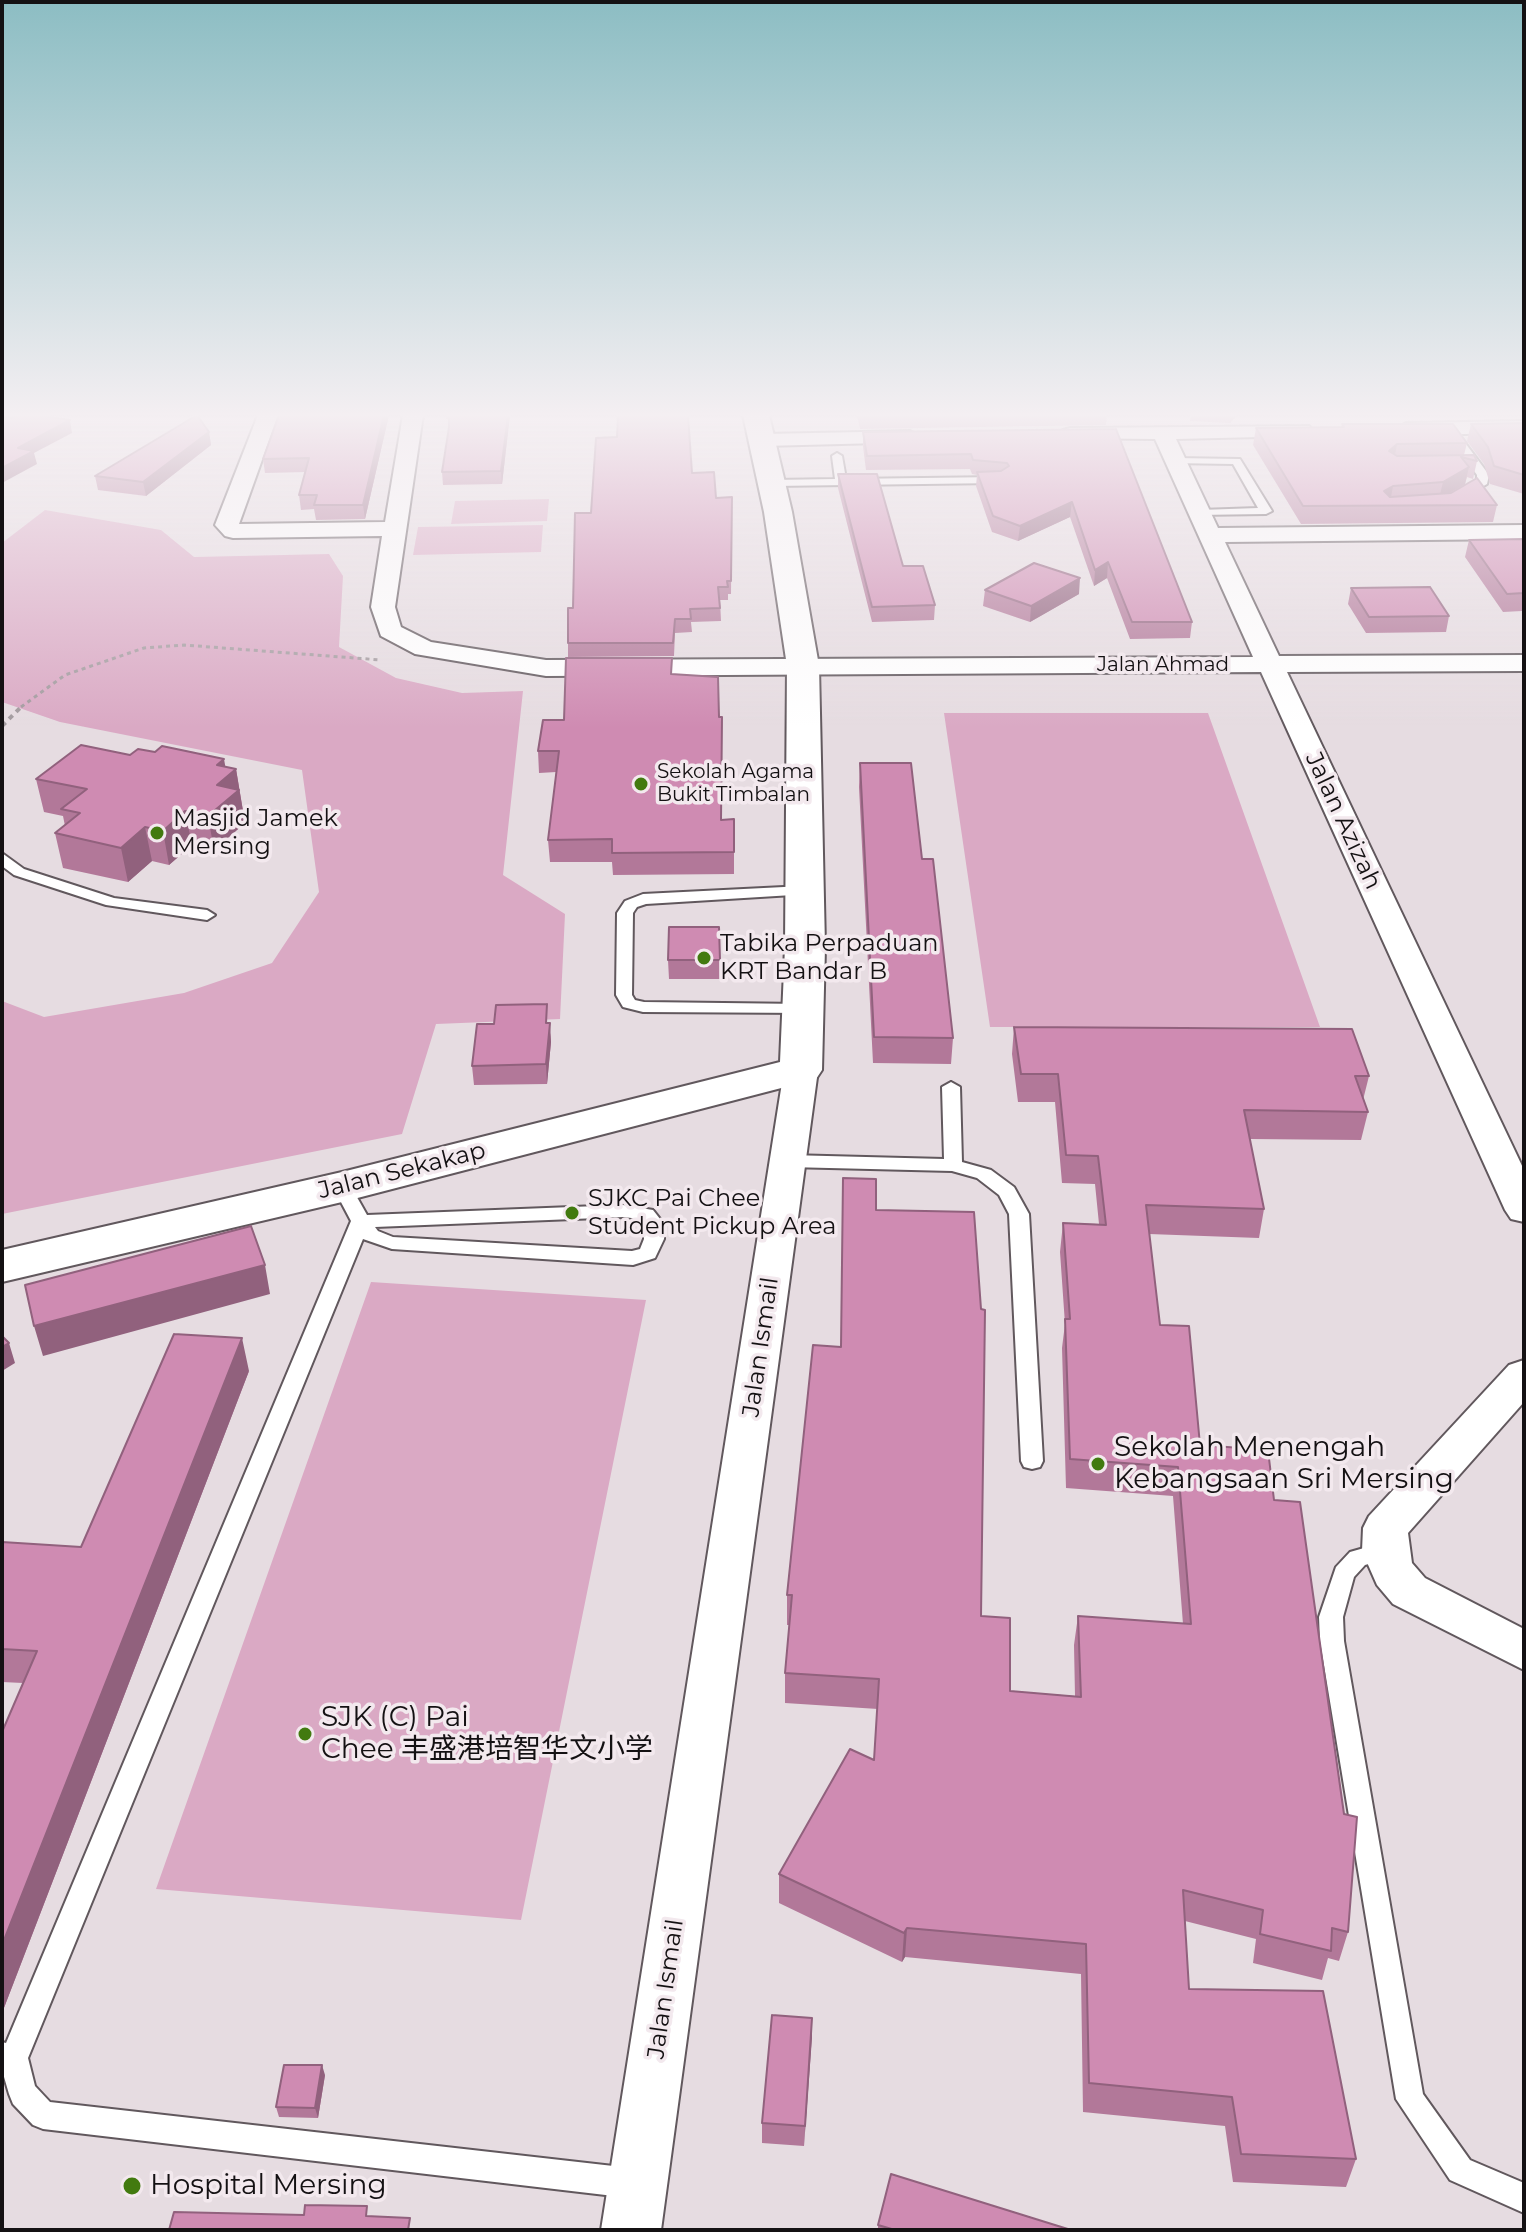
<!DOCTYPE html>
<html>
<head>
<meta charset="utf-8">
<style>
  body { margin:0 }
  #map { position:relative; width:1526px; height:2232px; overflow:hidden; background:#e6dce1; font-family:Montserrat,sans-serif }
  canvas { display:block }
  .frame { position:absolute; inset:0; border:4px solid #141113; pointer-events:none }
</style>
</head>
<body>
<div id="map">
<canvas width="1526" height="2232"></canvas>
<div class="frame"></div>
</div>
<script>
const context = document.querySelector('canvas').getContext('2d');
context.lineJoin = 'round';
function paint(path, color) { context.fillStyle = color; context.fill(path, 'evenodd'); }
const shape = rows => new Path2D(rows.map(r => 'M' + r).join(''));
function strokePath(path, color, width, dash) { context.strokeStyle = color; context.lineWidth = width; context.lineCap = dash ? 'butt' : 'round'; context.setLineDash(dash || []); context.stroke(path); }
function drawText(font, color, halo, rows, align = 'center') {
  context.font = font + ' Montserrat,"Noto Sans SC",sans-serif'; context.lineWidth = 7; context.setLineDash([]); context.textBaseline = 'middle'; context.strokeStyle = halo; context.fillStyle = color; for (const [text, x, y, turn = 0] of rows) {
    context.save(); context.translate(x, y); context.rotate((+turn || 0) * Math.PI / 180); context.textAlign = isNaN(turn) ? turn : align; if (halo) context.strokeText(text, 0, 0); context.fillText(text, 0, 0); context.restore();
  }
}
const green = shape([
  [549,499,547,521,451,524,455,501],
  [45,510,161,530,194,557,329,554,343,576,339,647,396,678,462,693,523,691,503,875,565,914,560,1019,436,1024,402,1134,2,1214,2,1001,44,1017,184,993,272,963,319,892,302,770,60,722,2,702,2,543],
  [543,525,541,552,413,555,418,527],
  [944,713,1208,713,1320,1027,990,1027],
  [371,1282,646,1300,521,1920,156,1889]
]);
const pathFar1 = shape([
  [21,707,65,675,144,648,184,645,381,660]
]);
const path = shape([
  [2,726,23,705]
]);
const service = shape([
  [1446,428,1454,428,1489,475,1487,484,1466,496,1456,494,1477,481,1477,475,1445,430,1446,428],
  [837,453,842,456,846,479,998,477,1004,480,998,483,773,486,767,483,773,480,835,479,832,456,837,453],
  [1175,458,1240,459,1272,511,1266,514,1196,515,1196,511,1200,510,1258,508,1233,464,1171,463,1171,459,1175,458],
  [2,853,24,869,114,898,207,910,215,915,207,920,106,905,14,875,2,866,2,853],
  [804,886,812,891,809,894,646,904,637,907,633,913,632,995,635,1000,644,1002,803,1004,811,1009,809,1013,643,1012,623,1007,616,995,617,913,625,901,643,894,804,886],
  [951,1082,960,1087,962,1162,991,1170,1014,1187,1029,1214,1043,1461,1040,1467,1032,1469,1024,1467,1021,1461,1009,1214,999,1195,977,1178,952,1171,788,1167,779,1161,788,1155,944,1159,942,1087,951,1082],
  [342,1181,349,1183,367,1215,623,1205,653,1210,664,1224,664,1239,655,1258,633,1265,392,1249,363,1239,28,2058,35,2086,50,2102,631,2168,641,2173,646,2183,641,2193,631,2198,43,2129,33,2125,13,2104,9,2094,2,2070,2,2042,6,2043,351,1221,333,1187,342,1181],
  [623,1217,640,1219,644,1225,644,1239,640,1249,632,1251,393,1237,378,1231,375,1227,623,1217],
  [1385,1542,1393,1545,1396,1551,1393,1557,1365,1565,1354,1577,1343,1617,1344,1641,1423,2094,1470,2160,1524,2183,1524,2213,1450,2180,1396,2099,1320,1641,1319,1617,1336,1567,1350,1552,1385,1542]
]);
const minor = shape([
  [2,415,14,415,2,422,2,415],
  [258,415,278,415,239,524,385,522,403,415,423,415,395,607,401,627,431,642,546,660,1253,657,1155,439,1063,438,1059,434,1063,430,1070,428,1309,426,1313,430,1302,436,1176,439,1218,528,1524,525,1524,539,1225,542,1279,656,1524,655,1524,671,1287,672,1524,1170,1524,1222,1511,1219,1505,1210,1261,672,546,676,415,654,381,636,371,607,382,536,233,538,225,536,215,525,258,415],
  [1524,421,1524,433,1406,435,1395,429,1406,423,1524,421],
  [910,431,921,437,918,442,764,446,753,440,764,434,910,431],
  [801,1060,813,1063,818,1070,661,2230,601,2230,784,1070,789,1063,801,1060],
  [1524,1360,1524,1402,1408,1533,1412,1563,1425,1578,1524,1629,1524,1670,1393,1604,1377,1585,1362,1551,1363,1528,1369,1516,1509,1365,1524,1360]
]);
const tertiary = shape([
  [743,415,769,415,792,512,819,666,825,947,822,1070,816,1079,342,1202,2,1282,2,1250,342,1172,780,1062,785,947,787,666,764,512,743,415]
]);
const wall = shape([
  [389,415,365,519,316,520,314,509,301,510,299,495,305,472,265,473,263,459],
  [446,415,510,415,502,484,443,485,442,472,449,427,449,419,446,419],
  [857,415,1107,415,1106,425,860,429],
  [1191,415,1237,415,1230,423,1190,421],
  [1524,423,1524,494,1490,484,1484,464,1467,441,1471,424],
  [1342,424,1467,443,1464,455,1477,461,1473,479,1467,477,1465,484,1497,505,1493,522,1301,524,1253,445,1256,428,1341,427],
  [1116,429,1192,622,1190,638,1130,639,1107,578,1094,586,1070,517,1018,541,992,532,976,486,977,475,972,474,970,469,866,470,863,447,863,432],
  [209,432,211,445,146,496,98,490,95,476],
  [838,474,903,566,935,605,934,620,872,622,838,488],
  [732,497,731,594,728,594,728,600,720,600,721,621,691,622,692,632,675,633,674,656,568,657,568,643,591,513,716,498],
  [1524,539,1524,614,1522,611,1503,612,1465,557,1469,540],
  [1351,588,1449,616,1446,632,1366,633,1348,604],
  [985,590,1079,594,1030,622,983,606],
  [672,674,719,717,722,738,721,820,734,819,734,874,613,875,612,862,550,862,548,840,556,772,539,773,538,751,564,720],
  [130,755,236,769,245,823,214,850,192,845,169,865,152,861,128,882,63,868,55,833,65,826,63,816,44,812,36,779],
  [860,763,922,859,953,1038,951,1064,873,1063,859,787],
  [719,927,720,979,669,979,668,960],
  [549,1023,551,1042,547,1084,474,1085,472,1066],
  [1014,1027,1369,1076,1363,1100,1368,1112,1361,1140,1250,1139,1264,1209,1259,1238,1149,1234,1160,1325,1200,1445,1274,1500,1348,1932,1339,1961,1328,1958,1322,1980,1253,1963,1256,1939,1185,1921,1189,1989,1356,2159,1346,2187,1233,2182,1225,2126,1083,2112,1081,1974,905,1957,902,1962,779,1903,779,1874,874,1760,878,1709,785,1703,785,1673,789,1625,787,1625,787,1595,876,1210,981,1616,1010,1691,1075,1696,1074,1645,1078,1616,1183,1624,1173,1496,1066,1488,1062,1348,1065,1324,1060,1252,1063,1223,1099,1224,1095,1184,1062,1183,1055,1102,1018,1102,1012,1054],
  [249,1371,2,2013,2,1732,23,1683,2,1682,2,1542,81,1547],
  [812,2018,804,2146,762,2143,762,2123],
  [325,2075,318,2118,279,2117,276,2107],
  [878,2225,1071,2230,878,2230]
]);
const shadedWall = shape([
  [384,415,389,415,365,519,363,505],
  [508,415,510,415,502,484,501,471],
  [1231,415,1237,415,1230,423],
  [70,420,72,433,34,453,37,464,2,483,2,468,18,448],
  [209,432,211,445,146,496,143,482],
  [1397,444,1394,461,1389,451],
  [1469,467,1465,484,1439,499,1443,482],
  [1393,486,1390,503,1384,491],
  [1072,502,1070,517,1018,541,1020,526],
  [1108,562,1107,578,1094,586,1095,570],
  [1080,578,1079,594,1030,622,1031,606],
  [224,759,227,776,236,769,245,823,214,850,208,816,217,785,217,765],
  [185,811,192,845,169,865,163,831],
  [145,827,152,861,128,882,121,848],
  [550,1023,551,1042,547,1084,546,1064],
  [265,1265,270,1294,43,1356,34,1326],
  [242,1338,249,1371,2,2013,2,1945],
  [9,1343,15,1363,2,1371,2,1347],
  [907,1928,905,1957,902,1962,904,1933],
  [812,2018,812,2038,804,2146,805,2126],
  [322,2065,325,2075,318,2118,315,2108]
]);
const building = shape([
  [17,415,39,415,70,420,18,448,34,451,2,468,2,416,12,418,17,415],
  [197,415,209,432,143,482,95,476,197,415],
  [279,415,384,415,363,505,314,505,317,495,299,495,309,458,263,459,279,415],
  [449,415,508,415,501,471,442,472,449,427,449,415],
  [618,415,688,415,692,473,714,472,716,498,732,497,731,581,727,581,728,587,718,587,720,608,690,609,691,619,675,619,673,643,568,643,568,608,573,608,575,513,591,513,596,438,617,437,618,415],
  [1524,423,1524,475,1494,466,1488,447,1471,424,1524,423],
  [1342,424,1453,424,1467,443,1397,444,1389,451,1397,456,1474,455,1477,461,1461,457,1469,467,1443,482,1393,486,1384,491,1390,497,1451,493,1477,478,1497,505,1303,506,1256,428,1344,427,1342,424],
  [1116,429,1192,622,1132,622,1108,562,1095,570,1072,502,1020,526,993,516,977,472,1001,471,1009,466,1007,463,973,460,971,454,867,456,863,432,1116,429],
  [838,474,877,474,903,566,923,566,935,605,872,607,838,474],
  [1524,539,1524,593,1507,594,1469,540,1524,539],
  [1034,563,1080,578,1031,606,985,590,1034,563],
  [1430,587,1449,616,1369,617,1351,588,1430,587],
  [566,658,672,658,671,674,718,677,719,717,722,717,721,820,734,819,734,852,612,853,612,839,548,840,559,751,538,751,543,720,564,720,566,658],
  [81,745,130,755,138,749,155,752,162,746,224,759,217,765,236,769,217,785,239,790,208,816,185,811,163,831,145,827,121,848,55,833,80,813,61,809,87,789,36,779,81,745],
  [860,763,911,763,922,859,933,859,953,1038,874,1037,860,763],
  [669,927,719,927,720,960,668,960,669,927],
  [547,1004,546,1023,550,1023,546,1064,472,1066,477,1024,494,1024,496,1005,547,1004],
  [1014,1027,1352,1029,1369,1076,1355,1076,1368,1112,1244,1110,1264,1209,1146,1205,1160,1325,1189,1326,1200,1445,1268,1450,1274,1500,1300,1502,1344,1814,1357,1817,1348,1932,1332,1928,1331,1951,1260,1934,1263,1910,1183,1890,1189,1989,1323,1991,1356,2159,1241,2154,1232,2097,1089,2083,1086,1944,907,1928,904,1933,779,1874,850,1749,874,1760,879,1679,785,1673,792,1595,787,1595,813,1345,841,1347,843,1178,876,1179,876,1210,974,1212,981,1309,985,1310,981,1616,1010,1618,1010,1691,1081,1697,1078,1616,1191,1624,1178,1467,1070,1459,1065,1319,1070,1319,1063,1223,1106,1225,1098,1156,1066,1155,1058,1074,1021,1074,1014,1027],
  [251,1226,265,1265,34,1326,25,1285,251,1226],
  [174,1334,242,1338,2,1945,2,1732,37,1651,2,1649,2,1542,81,1547,174,1334],
  [2,1336,9,1343,2,1347,2,1336],
  [772,2015,812,2018,805,2126,762,2123,772,2015],
  [284,2065,322,2065,315,2108,276,2107,284,2065],
  [891,2174,1071,2230,895,2230,878,2225,891,2174],
  [305,2205,367,2206,366,2216,410,2218,408,2230,169,2230,174,2212,304,2215,305,2205]
]);
const markers = [
  [641,784,8,"#427a0f"],
  [157,833,8,"#427a0f"],
  [704,958,8,"#427a0f"],
  [572,1213,8,"#427a0f"],
  [1098,1464,8,"#427a0f"],
  [305,1734,8,"#427a0f"],
  [132,2186,10,"#427a0f"]
];
const farStreetnames = [
  ["Jalan Ahmad",1163,665]
];
const farPoinames = [
  ["Sekolah Agama",657,772],
  ["Bukit Timbalan",657,795]
];
const poiNames = [
  ["Masjid Jamek",173,819],
  ["Mersing",173,847],
  ["Tabika Perpaduan",720,944],
  ["KRT Bandar B",720,972],
  ["SJKC Pai Chee",588,1199],
  ["Student Pickup Area",588,1227]
];
const streetNames = [
  ["Jalan Azizah",1343,821,65],
  ["Jalan Sekakap",402,1171,-14],
  ["Jalan Ismail",761,1347,-82],
  ["Jalan Ismail",666,1989,-82]
];
const nearPoinames = [
  ["Sekolah Menengah",1114,1448],
  ["Kebangsaan Sri Mersing",1114,1480],
  ["SJK (C) Pai",321,1718],
  ["Chee 丰盛港培智华文小学",321,1750],
  ["Hospital Mersing",150,2186]
];
paint(green, '#daa9c4');
strokePath(service, '#61585d', 4);
strokePath(minor, '#61585d', 4);
strokePath(tertiary, '#61585d', 4);
strokePath(pathFar1, '#a29a9e', 3, [4, 4]);
strokePath(path, '#a29a9e', 4, [5, 5]);
paint(service, '#fff');
paint(minor, '#fff');
paint(tertiary, '#fff');
paint(wall, '#b27899');
paint(shadedWall, '#91617d');
paint(building, '#cf8bb2');
strokePath(building, '#91617d', 2);
const sky = context.createLinearGradient(0, 0, 0, 728);
sky.addColorStop(0, '#8cbdc3');
sky.addColorStop(0.57, '#f4eff2');
sky.addColorStop(1, '#f4eff200');
context.fillStyle = sky;
context.fillRect(0, 0, 1526, 728);
for (const [x, y, r, color] of markers) { const dot = new Path2D(); dot.arc(x, y, r, 0, 2 * Math.PI); context.fillStyle = color; context.fill(dot); strokePath(dot, '#f3e9ee', 3); }
drawText('20px', '#141113', '#f3e9ee', farStreetnames);
drawText('20px', '#141113', '#f3e9ee', farPoinames, 'left');
drawText('24px', '#141113', '#f3e9ee', poiNames, 'left');
drawText('24px', '#141113', '#f3e9ee', streetNames);
drawText('28px', '#141113', '#f3e9ee', nearPoinames, 'left');
</script>
</body>
</html>
